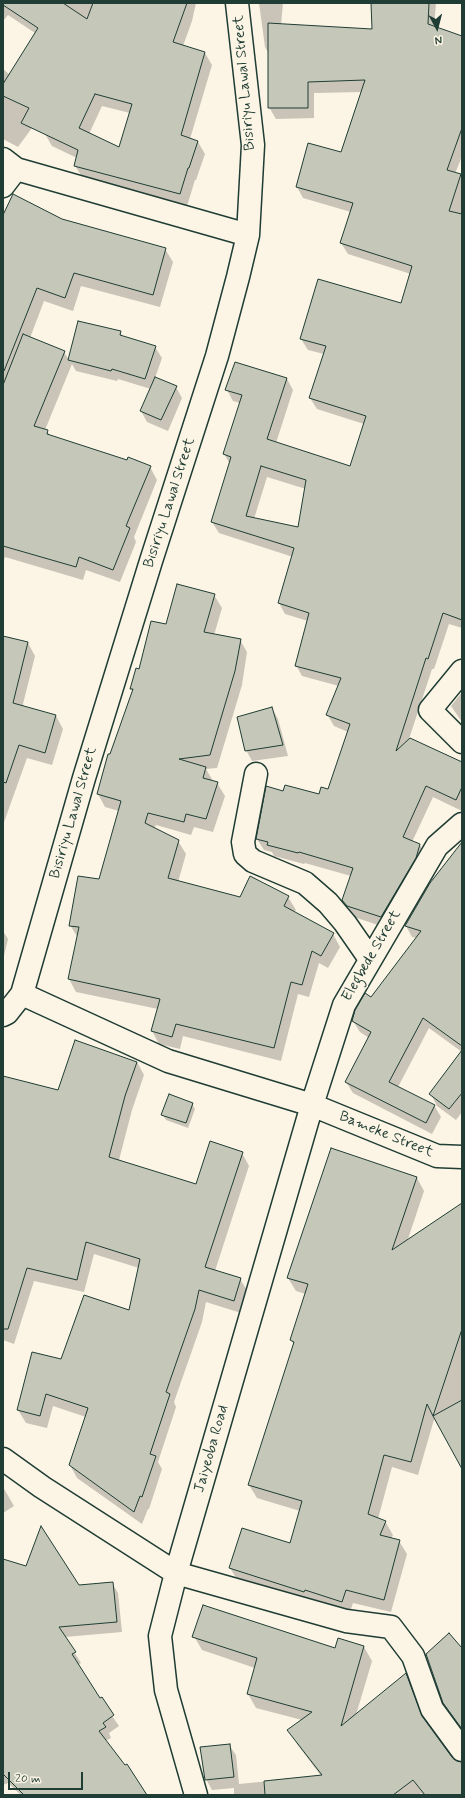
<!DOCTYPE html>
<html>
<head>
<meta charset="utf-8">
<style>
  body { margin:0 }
  #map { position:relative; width:465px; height:1798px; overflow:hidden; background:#fcf5e5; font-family:Mynerve,sans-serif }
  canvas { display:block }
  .frame { position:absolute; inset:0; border:4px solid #1f3d34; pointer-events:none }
  .north { position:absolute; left:417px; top:8px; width:40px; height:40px; -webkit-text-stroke:3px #fcf5e5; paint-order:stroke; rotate:173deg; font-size:11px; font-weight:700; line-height:16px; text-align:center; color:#1f3d34 }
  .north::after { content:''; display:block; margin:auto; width:14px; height:18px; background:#1f3d34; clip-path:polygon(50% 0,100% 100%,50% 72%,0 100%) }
  .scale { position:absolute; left:8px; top:1772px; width:75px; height:18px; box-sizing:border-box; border:2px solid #1f3d34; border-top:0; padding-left:5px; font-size:12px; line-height:14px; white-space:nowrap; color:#1f3d34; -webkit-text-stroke:3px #fcf5e5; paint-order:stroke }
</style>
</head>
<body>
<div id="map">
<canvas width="465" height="1798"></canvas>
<div class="frame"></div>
<div class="north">N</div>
<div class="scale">20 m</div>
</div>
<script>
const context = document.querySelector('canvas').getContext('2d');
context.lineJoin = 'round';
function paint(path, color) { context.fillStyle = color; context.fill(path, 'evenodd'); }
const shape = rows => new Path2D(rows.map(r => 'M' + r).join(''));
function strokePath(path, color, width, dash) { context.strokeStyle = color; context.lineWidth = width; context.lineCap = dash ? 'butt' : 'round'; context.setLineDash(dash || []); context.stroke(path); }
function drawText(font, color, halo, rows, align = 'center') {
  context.font = font + ' Mynerve,sans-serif'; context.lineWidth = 3; context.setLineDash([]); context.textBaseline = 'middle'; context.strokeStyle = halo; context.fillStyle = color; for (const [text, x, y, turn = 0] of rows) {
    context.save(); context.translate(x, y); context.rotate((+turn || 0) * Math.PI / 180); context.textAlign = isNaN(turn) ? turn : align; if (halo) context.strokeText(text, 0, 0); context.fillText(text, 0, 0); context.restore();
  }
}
const shadow = shape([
  [3,3,196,3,192,21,183,46,205,53,212,65,190,139,198,142,205,154,196,180,195,180,187,206,83,178,75,166,77,158,52,146,45,134,64,84,18,147,3,139,3,69,10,75,35,33,8,15,3,21],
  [102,106,130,113,120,148,89,134],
  [259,3,283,3,281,25,373,30,372,3,436,3,434,27,462,37,462,156,455,174,462,176,462,628,449,624,434,669,432,669,409,739,462,763,462,811,433,797,412,842,420,845,426,856,387,928,354,917,349,911,343,900,351,876,305,863,304,864,274,856,272,852,264,850,257,839,284,792,320,796,328,791,348,732,334,726,327,714,339,686,302,676,296,665,308,621,285,614,279,603,293,557,219,533,212,522,230,464,224,454,240,403,233,401,227,390,287,379,293,390,276,443,351,467,364,424,317,409,310,398,324,354,308,350,301,339,402,304,411,274,348,254,341,243,351,212,303,198,297,187,309,144,342,154,362,92,314,93,314,118,276,119,269,107,269,54,265,47],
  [267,477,306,489,299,528,254,519],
  [3,217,61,220,165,249,173,262,160,307,81,286,73,311,44,301,30,338,64,352,69,360,120,332,123,337,155,347,162,358,155,378,176,387,182,398,168,431,147,422,141,411,151,389,118,379,117,381,76,371,72,364,45,430,47,431,51,437,127,461,150,467,157,480,134,537,136,542,120,582,86,570,83,580,5,557,3,563],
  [214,595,222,608,214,635,240,640,247,652,242,685,217,768,206,769,213,781,217,783,225,796,213,832,194,827,191,835,156,825,154,829,178,841,186,854,178,882,241,898,288,897,296,910,294,912,333,934,340,947,328,968,319,963,309,997,298,994,281,1061,183,1036,180,1049,159,1044,152,1031,158,1009,76,992,69,979,78,938,70,925,100,881,119,811,105,807,98,794,133,692,131,689,139,670,166,625],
  [3,637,28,643,35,656,23,704,24,707,56,716,63,729,52,765,27,758,3,825],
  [462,692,462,722,451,706],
  [272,708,278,719,288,756,252,761,246,750],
  [462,847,462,1112,456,1120,437,1106,431,1094,462,1052,429,1028,398,1087,434,1105,441,1117,432,1134,353,1093,346,1082,369,1038,360,1032,353,1021,417,938,412,937,406,926],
  [3,931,8,939,3,960],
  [137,1062,144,1075,132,1110,119,1160,197,1185,242,1153,249,1166,215,1271,240,1279,248,1292,241,1313,206,1302,202,1322,174,1402,176,1407,158,1462,162,1469,149,1509,148,1509,142,1524,77,1478,70,1465,86,1417,53,1406,47,1428,26,1423,18,1410,62,1360,130,1312,139,1268,94,1254,84,1292,34,1281,14,1344,3,1340,3,1077,59,1092],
  [192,1104,195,1109,188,1128,166,1120,163,1115],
  [417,1178,424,1191,407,1242,462,1204,462,1467,435,1416,418,1475,392,1467,378,1519,385,1521,393,1535,391,1539,399,1541,407,1554,391,1612,353,1603,349,1615,238,1581,230,1568,290,1544,300,1511,257,1498,249,1485,294,1345,291,1340,306,1294,296,1291,288,1278],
  [3,1487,14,1506,3,1513],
  [3,1560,79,1586,112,1583,118,1593,122,1632,65,1637,81,1663,77,1665,119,1726,109,1733,111,1738,105,1741,124,1767,127,1765,147,1795,21,1795,8,1783,3,1785],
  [194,1636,336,1649,364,1647,372,1661,356,1715,405,1674,413,1688,427,1725,451,1758,457,1763,462,1763,462,1795,423,1795,421,1793,419,1795,234,1795,234,1788,212,1790,206,1779,229,1745,236,1755,239,1784,321,1776,297,1744,289,1730,302,1720,256,1708,248,1694,255,1668,202,1650],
  [462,1649,462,1730,444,1703]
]);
const building = shape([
  [3,3,63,3,87,19,93,3,187,3,173,42,205,52,181,135,198,141,189,168,188,168,180,194,74,166,78,150,21,123,29,108,3,96,3,84,38,28,3,5,3,3],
  [95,94,132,104,119,147,79,128,95,94],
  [371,3,429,3,428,24,462,36,462,128,447,170,461,174,449,211,462,214,462,620,443,613,428,659,426,658,396,751,410,738,462,762,462,787,456,800,426,786,403,837,420,844,416,858,381,917,347,906,342,900,353,868,299,852,298,853,267,845,268,842,256,839,266,786,283,791,285,785,319,794,321,787,328,789,350,724,326,715,341,678,295,666,309,613,278,603,294,548,211,522,231,457,223,454,242,395,225,390,235,362,287,378,267,439,350,466,366,416,309,398,326,346,300,339,318,279,401,303,412,266,340,243,353,203,296,187,308,143,341,152,365,80,308,82,308,108,268,108,268,23,372,29,371,3],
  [261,466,306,480,298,527,246,516,261,466],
  [13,194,62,219,166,248,153,295,74,273,65,298,37,288,4,371,3,371,3,215,13,194],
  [78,321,121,331,120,335,156,346,145,379,112,369,111,371,68,360,78,321],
  [23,334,65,351,34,426,48,430,47,434,127,460,128,457,151,466,126,526,130,528,113,570,79,557,76,567,3,546,3,385,23,334],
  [155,377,177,386,161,420,140,411,155,377],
  [177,584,215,594,204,632,241,639,235,671,210,755,179,759,206,767,203,778,218,782,206,819,186,814,184,822,148,813,145,823,179,840,168,878,240,897,250,876,289,896,284,906,334,933,321,956,312,951,302,985,291,982,274,1048,176,1024,172,1037,151,1031,160,999,68,979,79,927,69,926,78,876,99,879,121,801,97,794,108,754,110,754,133,689,130,689,136,668,139,669,151,621,166,624,177,584],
  [3,636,28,642,13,703,56,715,45,753,19,745,6,783,3,782,3,636],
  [272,707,283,745,245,751,237,717,272,707],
  [462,842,462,1046,423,1018,389,1082,435,1105,426,1123,345,1082,371,1032,352,1021,355,1010,365,993,371,997,421,931,405,926,430,883,462,842],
  [75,1040,137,1062,125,1096,109,1157,196,1184,210,1141,243,1152,205,1267,241,1278,234,1301,199,1290,195,1309,166,1392,170,1394,150,1454,156,1456,142,1497,140,1496,134,1512,69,1465,88,1408,46,1394,40,1416,17,1410,32,1352,61,1359,84,1295,129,1310,140,1259,86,1242,77,1280,27,1268,8,1329,3,1329,3,1076,58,1090,75,1040],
  [462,1050,462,1093,449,1109,429,1094,462,1050],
  [169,1094,193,1103,186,1123,161,1115,169,1094],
  [331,1148,417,1177,392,1250,462,1203,462,1329,433,1416,427,1404,411,1462,384,1455,368,1514,386,1521,380,1535,400,1540,384,1600,346,1590,342,1602,305,1590,304,1592,229,1568,242,1528,290,1543,302,1501,248,1485,294,1342,290,1340,308,1284,287,1278,331,1148],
  [462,1400,462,1469,433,1416,462,1400],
  [41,1526,79,1585,113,1582,117,1622,59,1627,76,1652,72,1654,100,1698,102,1697,114,1715,103,1723,106,1727,99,1731,125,1765,127,1764,147,1795,24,1795,3,1774,3,1559,26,1566,41,1526],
  [203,1605,335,1648,338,1638,364,1646,341,1726,406,1673,422,1716,452,1757,457,1761,462,1762,462,1795,425,1795,413,1780,393,1795,265,1795,264,1781,322,1775,287,1730,312,1712,247,1694,257,1658,192,1637,203,1605],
  [449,1633,462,1648,462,1729,443,1703,426,1654,449,1633],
  [230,1744,234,1777,205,1780,200,1747,230,1744]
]);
const minor = shape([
  [3,159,16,169,248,235],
  [3,186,16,169],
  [462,671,430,710,462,742],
  [256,774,243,842,245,854,253,861,305,883,328,903,345,923,370,959],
  [22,994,84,778,151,561,217,356,238,277,248,235,253,145,237,3],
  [3,1015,7,1013,22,994,168,1061,312,1105,437,1156,462,1157],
  [3,1459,42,1487,176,1573,346,1621,391,1627,413,1656,432,1709,462,1750],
  [196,1795,166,1690,160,1636,176,1573,312,1105,344,1005,437,846,462,824]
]);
const streetNames = [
  ["Bisiriyu Lawal Street",245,83,-95],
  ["Bisiriyu Lawal Street",170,503,-72],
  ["Bisiriyu Lawal Street",74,813,-74],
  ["Elegbede Street",372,956,-60],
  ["Bameke Street",386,1135,22],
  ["Jaiyeoba Road",212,1449,-74]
];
paint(shadow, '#0003');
paint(building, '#c5c7b9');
strokePath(building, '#1f3d34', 1);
strokePath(minor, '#1f3d34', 25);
strokePath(minor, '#fcf5e5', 22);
drawText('15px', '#1f3d34', '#fcf5e5', streetNames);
</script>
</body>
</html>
